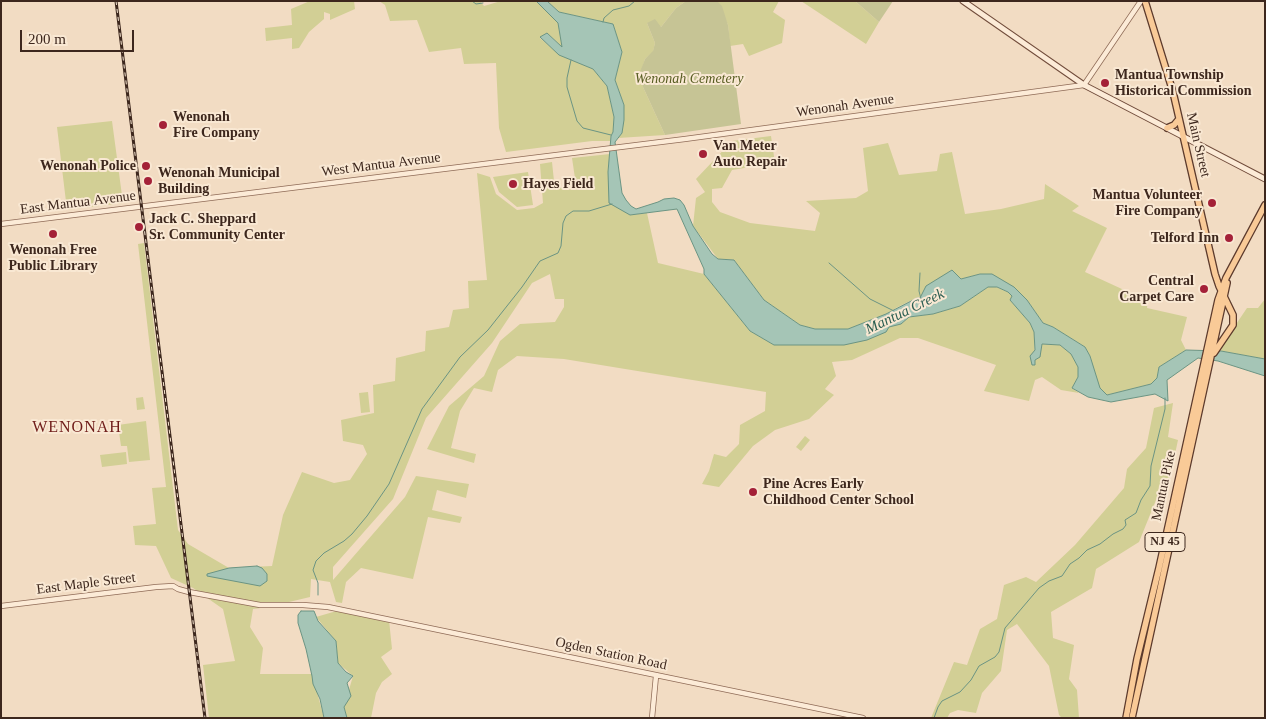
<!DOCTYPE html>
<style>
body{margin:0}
#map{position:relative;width:1266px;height:719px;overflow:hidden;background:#f2dcc3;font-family:"Times New Roman",serif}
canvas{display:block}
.frame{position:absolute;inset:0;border:2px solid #3d271d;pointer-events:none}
.scale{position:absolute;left:20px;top:30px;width:114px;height:22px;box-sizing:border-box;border:2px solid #3d271d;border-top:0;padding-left:6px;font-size:15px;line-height:18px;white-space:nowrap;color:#3d271d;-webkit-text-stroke:4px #f9e8d3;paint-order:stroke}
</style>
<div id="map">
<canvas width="1266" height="719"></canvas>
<div class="frame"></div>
<div class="scale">200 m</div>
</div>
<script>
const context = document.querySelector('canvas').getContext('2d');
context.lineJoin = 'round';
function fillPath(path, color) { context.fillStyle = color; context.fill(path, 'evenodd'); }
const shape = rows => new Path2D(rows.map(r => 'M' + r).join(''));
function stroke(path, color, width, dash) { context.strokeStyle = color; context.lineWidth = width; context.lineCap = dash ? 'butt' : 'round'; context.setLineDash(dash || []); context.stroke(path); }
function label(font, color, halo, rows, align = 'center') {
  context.font = font + ' "Times New Roman",serif'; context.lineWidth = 4; context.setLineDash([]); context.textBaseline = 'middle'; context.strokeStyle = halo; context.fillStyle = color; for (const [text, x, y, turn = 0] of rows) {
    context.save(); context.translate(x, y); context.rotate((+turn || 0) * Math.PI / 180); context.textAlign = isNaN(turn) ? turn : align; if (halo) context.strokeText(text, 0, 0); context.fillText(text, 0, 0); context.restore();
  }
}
fillPath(shape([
 [310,1,354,1,355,9,330,20,330,14,324,12,324,19,309,32,299,48,292,49,292,38,266,41,265,28,292,25,291,9],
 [379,1,480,1,484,6,501,1,536,1,558,23,563,48,547,33,540,38,560,55,593,69,607,86,614,117,613,133,611,136,610,141,592,141,506,152,499,128,496,63,464,64,461,48,429,52,417,20,390,21,385,5],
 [547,1,686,1,676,8,661,27,647,23,655,43,653,52,645,59,641,72,643,87,665,135,618,138,622,133,624,105,615,80,622,52,613,24,559,12],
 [717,1,779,1,773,12,785,20,782,43,749,56,743,44,730,46,728,25],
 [801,1,855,1,879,22,866,44],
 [112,121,123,203,67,210,57,127],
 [771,136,775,163,732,170,722,188,712,189,712,202,720,212,750,223,815,231,820,213,806,201,856,198,868,191,863,148,888,143,899,175,937,171,940,154,952,152,965,214,1001,209,1044,199,1045,184,1079,206,1072,211,1107,228,1085,272,1135,295,1148,299,1147,308,1187,317,1181,340,1186,350,1159,367,1157,378,1151,384,1107,395,1100,389,1095,377,1090,356,1085,347,1053,327,1043,323,1027,300,980,274,961,279,922,295,920,298,916,298,896,308,887,314,848,329,815,329,800,325,764,300,734,260,718,259,693,226,696,198,705,192,696,179,732,141],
 [610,154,608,172,630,215,647,213,658,263,704,274,750,331,774,345,901,324,909,317,933,314,960,306,988,287,996,287,1008,292,1012,296,1010,300,1030,323,1034,332,1035,360,1042,344,1060,345,1071,354,1078,367,1078,377,1072,388,1079,393,1061,390,1042,377,1035,380,1029,401,984,391,996,365,918,338,900,338,852,360,832,362,836,376,825,389,834,395,809,419,775,430,753,446,719,487,702,484,709,471,714,454,726,457,739,444,740,425,765,411,766,392,564,359,517,356,498,370,492,392,474,388,460,411,451,448,476,454,474,463,427,449,449,406,484,376,500,341,520,324,555,322,564,307,564,299,555,299,550,274,532,283,492,343,426,418,393,499,333,567,333,580,405,497,416,476,469,484,466,498,437,490,432,510,462,517,460,523,428,517,413,579,361,568,346,582,342,603,336,602,330,582,311,579,310,597,268,607,253,609,250,627,263,648,260,674,312,674,324,718,209,718,203,665,235,661,223,609,193,588,171,578,156,546,135,545,133,526,156,524,152,488,166,487,138,244,144,243,178,530,188,544,229,568,272,566,283,515,302,472,334,483,350,480,367,454,363,445,343,441,341,420,374,413,373,385,395,381,396,358,425,351,426,331,449,327,453,310,469,308,468,281,487,280,477,173,490,177,496,194,517,210,534,208,543,203,540,164,552,162,554,181,562,188,573,185,575,178,572,158],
 [528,172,533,205,517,207,499,192,493,177],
 [1265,299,1265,359,1221,351,1222,345,1247,308,1258,308],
 [368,392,370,412,361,413,359,393],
 [143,397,145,409,137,410,136,398],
 [1173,403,1168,437,1178,440,1166,496,1158,495,1139,542,1096,569,1092,588,1051,612,1053,638,1074,645,1069,679,1077,690,1079,718,1062,718,1059,715,1049,666,1017,624,1007,630,1001,671,982,693,976,713,958,710,950,713,947,718,931,718,954,662,967,665,980,629,997,619,1004,585,1026,577,1036,582,1075,545,1124,488,1127,469,1146,448,1154,408],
 [146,421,150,460,129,462,127,446,121,446,118,425],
 [805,436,810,440,801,451,796,447],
 [126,452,127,464,102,467,100,455],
 [340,610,389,620,392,649,381,657,392,674,382,682,376,693,371,718,347,718,344,707,353,676,338,663,336,641,316,617]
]), '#d2cf95');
fillPath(shape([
 [686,1,717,1,722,6,728,25,741,124,665,135,643,87,640,72,645,59,653,51,655,43,647,23,655,19,661,27,676,8],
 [855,1,893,1,879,22]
]), '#c6c495');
const water = shape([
 [536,1,547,1,559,12,613,24,622,52,615,80,624,105,624,120,622,133,615,142,622,193,626,200,631,206,636,209,658,202,664,199,674,198,680,200,684,205,693,226,712,254,718,259,734,260,764,300,800,325,815,329,848,329,886,314,917,298,920,298,926,286,952,270,961,279,980,274,992,274,1014,287,1027,300,1043,323,1053,327,1085,347,1090,356,1100,388,1107,395,1151,384,1157,378,1159,367,1186,350,1221,351,1265,359,1265,376,1218,361,1198,358,1167,380,1168,401,1155,394,1111,402,1088,397,1072,388,1078,377,1078,367,1071,354,1060,345,1042,344,1040,357,1035,360,1035,365,1032,365,1030,356,1035,350,1034,332,1030,323,1010,300,1012,296,1008,292,997,287,988,287,960,306,933,314,909,317,901,324,889,327,886,332,867,340,844,345,774,345,750,331,704,274,704,269,677,209,630,215,609,203,608,172,611,136,613,132,614,117,607,86,593,69,559,55,540,37,547,33,562,47,558,23,536,1],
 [257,566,262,568,267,574,267,581,260,586,207,576,207,574,229,568,257,566],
 [301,611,314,611,318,621,336,641,338,663,346,672,353,676,347,683,351,696,344,707,347,718,324,718,320,699,313,684,312,676,306,649,298,623,298,615,301,611]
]);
fillPath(water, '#a5c5b6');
stroke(water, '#6b9483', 1);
stroke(shape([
 [472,1,476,4,483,3],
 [603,22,604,18,613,10,629,6,635,1],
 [571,60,567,78,567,87,577,121,583,128,611,135],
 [829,263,870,299,894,311],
 [920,273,919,291,921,299],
 [318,595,318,583,313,570,316,561,324,553,344,541,352,534,367,516,389,484,422,409,460,357,488,330,522,287,540,261,558,253,561,246,563,223,566,216,573,211,589,211,612,204],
 [934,718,938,707,942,701,960,692,971,680,979,666,995,657,999,652,1005,628,1039,588,1049,581,1062,576,1070,564,1079,558,1087,550,1100,544,1113,534,1123,529,1126,525,1125,520,1136,513,1141,500,1150,486,1151,466,1165,409,1165,398]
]), '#6b9483', 1);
const tertiary = shape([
 [1,224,685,139,1084,85,1141,1],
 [1,606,156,587,173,586,178,589,189,592,260,605,303,605,328,607,863,718],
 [652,718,656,676]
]);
const secondary = shape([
 [963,1,1084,85,1265,179]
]);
const primary = shape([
 [1145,1,1173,92,1215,274,1219,286,1233,315,1233,325,1214,353],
 [1167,128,1174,125,1179,119],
 [1126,718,1137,659,1159,568,1218,300,1226,278,1265,205],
 [1132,718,1227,283]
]);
stroke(tertiary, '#8f6b57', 6);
stroke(secondary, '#714c3b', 7);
stroke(primary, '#5c3a2c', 8);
stroke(tertiary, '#fcebd7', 4.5);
stroke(secondary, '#fcebd7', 5);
stroke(primary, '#f9ca97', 5.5);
const rail = shape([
 [116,1,205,718]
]);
stroke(rail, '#3d271d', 3);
stroke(rail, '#f9e8d3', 1, [4]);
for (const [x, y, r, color] of [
 [1105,83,5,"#a42138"],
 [163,125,5,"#a42138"],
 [703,154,5,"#a42138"],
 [146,166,5,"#a42138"],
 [148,181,5,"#a42138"],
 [513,184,5,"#a42138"],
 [1212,203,5,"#a42138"],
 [139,227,5,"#a42138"],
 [53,234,5,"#a42138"],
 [1229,238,5,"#a42138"],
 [1204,289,5,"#a42138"],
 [753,492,5,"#a42138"]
]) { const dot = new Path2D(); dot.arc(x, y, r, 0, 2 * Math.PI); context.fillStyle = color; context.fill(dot); stroke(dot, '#f9e8d3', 2); }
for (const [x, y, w] of [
 [1165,542,40]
]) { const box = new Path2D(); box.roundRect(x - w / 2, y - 9.5, w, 19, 4); context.fillStyle = '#f9e8d3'; context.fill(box); stroke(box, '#3d271d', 1); }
label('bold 12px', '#3d271d', null, [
 ["NJ 45",1165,542]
]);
label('bold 14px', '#3d271d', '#f9e8d3', [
 ["Mantua Township",1115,75],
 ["Historical Commission",1115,91],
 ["Wenonah",173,117],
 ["Fire Company",173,133],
 ["Van Meter",713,146],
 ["Auto Repair",713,162],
 ["Wenonah Police",136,166,"right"],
 ["Wenonah Municipal",158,173],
 ["Building",158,189],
 ["Hayes Field",523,184],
 ["Mantua Volunteer",1202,195,"right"],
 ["Fire Company",1202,211,"right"],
 ["Jack C. Sheppard",149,219],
 ["Sr. Community Center",149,235],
 ["Telford Inn",1219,238,"right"],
 ["Wenonah Free",53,250,"center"],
 ["Public Library",53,266,"center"],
 ["Central",1194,281,"right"],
 ["Carpet Care",1194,297,"right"],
 ["Pine Acres Early",763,484],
 ["Childhood Center School",763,500]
], 'left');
label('italic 14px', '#575c21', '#f9e8d3', [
 ["Wenonah Cemetery",689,79]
]);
label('14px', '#3d271d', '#f9e8d3', [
 ["Wenonah Avenue",845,106,-8],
 ["Main Street",1198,145,77],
 ["West Mantua Avenue",381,165,-7],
 ["East Mantua Avenue",78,203,-7],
 ["Mantua Pike",1164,486,-78],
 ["East Maple Street",86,584,-7],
 ["Ogden Station Road",611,654,12]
]);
label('italic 15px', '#2b5e52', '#f9e8d3', [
 ["Mantua Creek",905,312,-26]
]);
context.letterSpacing = '1px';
label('16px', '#6e1b18', '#f9e8d3', [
 ["WENONAH",77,428]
]);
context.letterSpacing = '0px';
</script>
